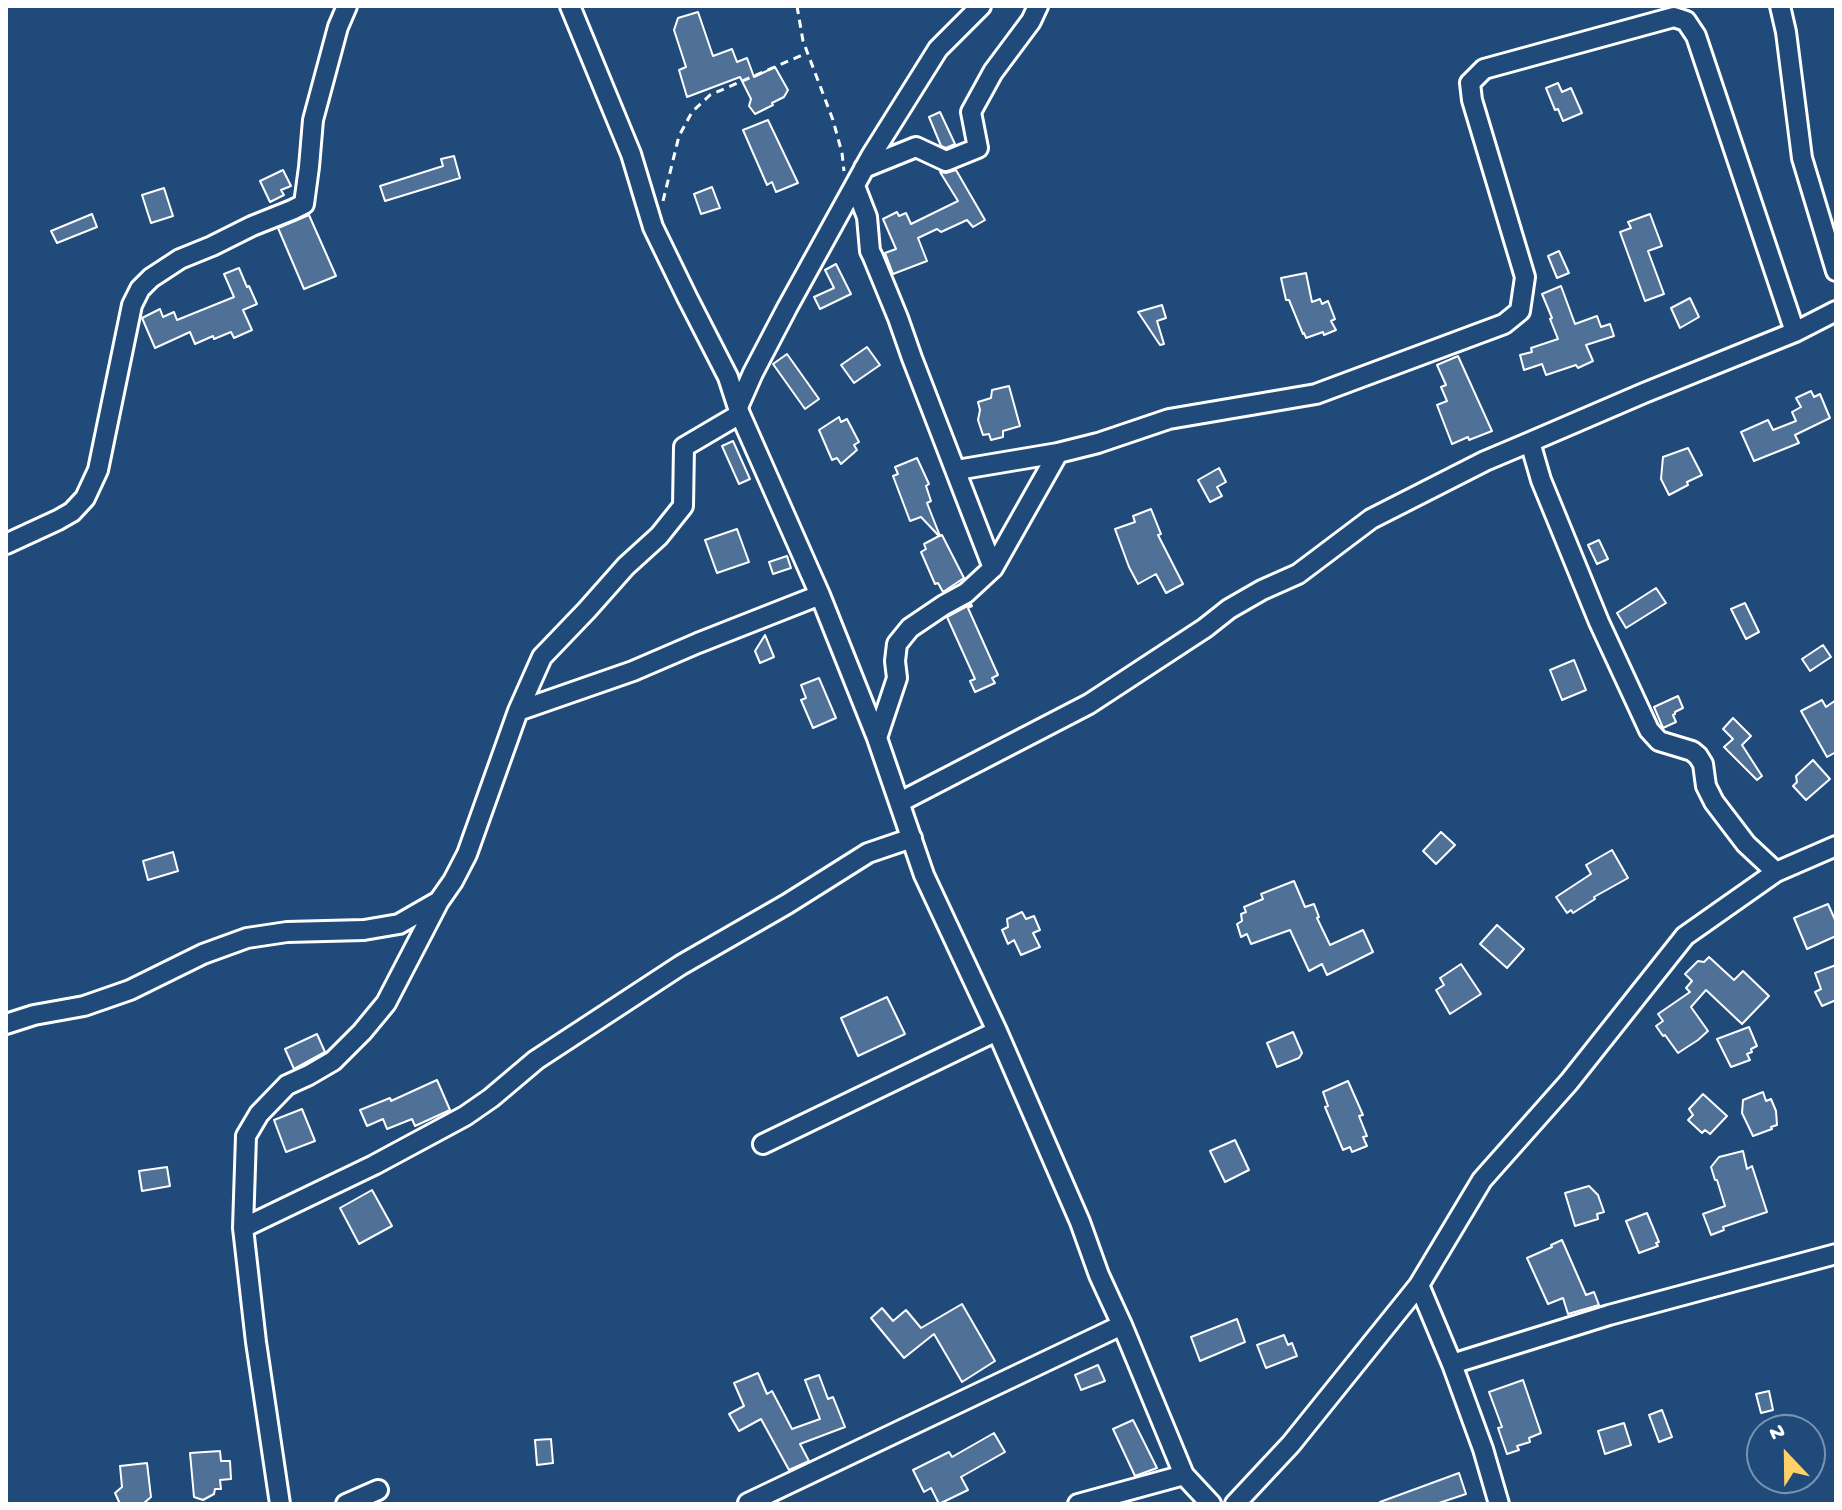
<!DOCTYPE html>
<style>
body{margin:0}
#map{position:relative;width:1842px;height:1510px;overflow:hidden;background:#1f4a7a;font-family:"Gochi Hand",sans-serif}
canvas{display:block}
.frame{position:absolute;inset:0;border:8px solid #fff;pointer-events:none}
.north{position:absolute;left:1746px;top:1414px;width:80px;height:80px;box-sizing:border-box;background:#1f4a7a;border:2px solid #7992af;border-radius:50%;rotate:338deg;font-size:22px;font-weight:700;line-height:32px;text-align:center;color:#fff}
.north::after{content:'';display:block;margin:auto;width:28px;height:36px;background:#ffd166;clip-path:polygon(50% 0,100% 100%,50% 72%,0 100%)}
</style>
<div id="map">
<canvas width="1842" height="1510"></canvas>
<div class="frame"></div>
<div class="north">N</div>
</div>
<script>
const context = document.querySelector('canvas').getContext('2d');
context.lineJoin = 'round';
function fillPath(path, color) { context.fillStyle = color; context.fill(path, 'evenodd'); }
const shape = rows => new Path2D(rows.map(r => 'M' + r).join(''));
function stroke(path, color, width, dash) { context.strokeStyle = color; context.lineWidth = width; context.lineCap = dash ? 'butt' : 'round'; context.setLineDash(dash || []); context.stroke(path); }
const building = shape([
 [698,12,713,56,732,49,737,62,747,58,754,77,775,67,788,90,784,97,772,103,773,105,755,114,749,106,751,99,740,77,687,97,679,70,686,67,674,30,678,18,698,12],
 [1558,83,1562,92,1571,88,1582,113,1563,121,1558,109,1555,110,1546,88,1558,83],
 [940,112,955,144,946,148,941,146,929,117,940,112],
 [768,120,798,183,776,192,772,182,767,185,743,130,768,120],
 [454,156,460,178,385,201,380,186,443,166,441,159,454,156],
 [283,170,291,186,281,190,284,195,270,202,260,181,283,170],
 [956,170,985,220,973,227,967,220,941,232,937,229,918,238,927,261,893,274,885,253,896,249,883,219,897,212,899,216,906,213,911,224,958,201,940,172,946,173,956,170],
 [712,187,720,208,701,214,694,194,712,187],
 [164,188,173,216,151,223,142,195,164,188],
 [92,214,97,227,57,243,51,231,92,214],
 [1650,214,1662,246,1648,251,1664,294,1645,301,1620,232,1631,228,1628,222,1650,214],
 [309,215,336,276,304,289,278,228,309,215],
 [1559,251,1569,273,1557,278,1548,256,1559,251],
 [836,264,851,294,820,309,814,297,834,288,825,270,836,264],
 [239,268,247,287,249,286,257,304,243,310,252,330,234,338,231,332,214,339,213,336,195,344,190,332,155,348,142,318,160,309,163,317,174,312,177,320,234,297,224,274,239,268],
 [1306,273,1312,302,1320,299,1322,304,1328,301,1335,319,1331,321,1336,330,1324,335,1323,332,1306,338,1304,333,1303,334,1289,300,1286,300,1281,278,1306,273],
 [1561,286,1575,324,1597,316,1601,327,1610,324,1614,336,1586,345,1593,361,1578,368,1576,365,1546,375,1542,364,1524,370,1520,355,1532,352,1531,348,1558,339,1550,319,1552,318,1542,294,1561,286],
 [1690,298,1699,317,1680,328,1671,308,1690,298],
 [1162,305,1166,318,1157,321,1164,344,1160,345,1138,312,1162,305],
 [867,347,880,365,854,383,841,365,867,347],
 [787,354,819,399,805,409,773,364,787,354],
 [1458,356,1492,431,1469,440,1468,437,1452,444,1437,405,1447,401,1441,387,1446,385,1437,365,1458,356],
 [1009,386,1020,426,1003,431,1003,437,991,440,989,434,983,435,978,420,980,410,978,402,991,398,992,390,1009,386],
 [1811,391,1814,397,1820,394,1830,418,1795,435,1799,443,1754,461,1741,432,1768,420,1773,430,1796,421,1792,412,1801,407,1796,398,1811,391],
 [839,417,841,422,847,419,859,442,854,445,857,450,841,464,837,458,832,460,819,430,839,417],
 [733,441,750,479,739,484,722,446,733,441],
 [1688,448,1702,475,1687,482,1688,485,1669,495,1661,479,1663,457,1688,448],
 [917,458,929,484,926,486,931,501,927,503,940,536,942,535,964,578,943,592,938,583,935,584,921,552,926,549,924,544,939,536,921,517,910,521,893,476,898,474,895,467,917,458],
 [1219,468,1226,482,1217,487,1222,496,1210,502,1198,480,1219,468],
 [1151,509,1161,534,1158,535,1183,584,1166,593,1156,574,1138,584,1129,567,1115,529,1135,522,1133,516,1151,509],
 [737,529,749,562,717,573,705,540,737,529],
 [1599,540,1608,559,1597,564,1588,545,1599,540],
 [787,556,791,568,773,574,769,562,787,556],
 [1656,588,1666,603,1626,628,1617,613,1656,588],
 [1745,603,1759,632,1746,639,1731,609,1745,603],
 [971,604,972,606,968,608,998,675,992,678,995,683,975,692,970,681,975,679,947,617,971,604],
 [765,635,774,657,760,663,755,651,765,635],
 [1823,645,1831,657,1810,671,1802,659,1823,645],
 [1574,660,1586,690,1562,700,1550,670,1574,660],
 [819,678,836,718,813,728,801,700,806,698,801,685,819,678],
 [1678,696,1683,708,1675,712,1675,714,1673,715,1676,722,1663,728,1654,707,1678,696],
 [1822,700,1826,707,1836,700,1836,752,1827,757,1801,711,1822,700],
 [1733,718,1751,736,1742,745,1762,776,1757,780,1724,747,1733,739,1723,729,1733,718],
 [1813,760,1830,779,1806,800,1793,786,1797,782,1796,776,1813,760],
 [1441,832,1455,845,1436,864,1423,851,1441,832],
 [1612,850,1628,878,1594,897,1595,899,1573,913,1571,910,1567,913,1556,897,1591,874,1586,865,1612,850],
 [173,852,178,871,148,880,143,861,173,852],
 [1294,881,1305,907,1314,904,1319,917,1317,918,1330,945,1363,930,1373,952,1327,975,1322,964,1309,971,1290,930,1251,944,1247,934,1241,937,1237,924,1242,921,1241,914,1246,912,1244,907,1263,899,1261,894,1294,881],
 [1828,904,1836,922,1836,936,1807,949,1794,918,1828,904],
 [1022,912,1026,919,1034,916,1040,930,1033,933,1040,947,1021,955,1014,940,1008,944,1002,930,1008,927,1007,919,1022,912],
 [1497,925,1524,949,1507,968,1480,944,1497,925],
 [1709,957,1734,980,1743,971,1769,996,1742,1024,1706,990,1691,1007,1708,1031,1698,1040,1678,1053,1665,1035,1663,1036,1656,1026,1663,1021,1658,1014,1690,992,1686,988,1692,981,1685,974,1698,961,1704,962,1709,957],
 [1461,964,1481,994,1450,1014,1436,990,1444,985,1440,978,1461,964],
 [1836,965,1836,1000,1822,1006,1815,992,1821,989,1815,973,1836,965],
 [887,997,905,1034,858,1056,841,1018,887,997],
 [1749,1027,1757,1046,1751,1049,1752,1052,1747,1054,1750,1060,1731,1067,1717,1039,1749,1027],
 [1293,1032,1302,1053,1299,1058,1277,1067,1267,1043,1293,1032],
 [317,1034,325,1052,294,1069,285,1049,317,1034],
 [437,1080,450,1110,415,1126,412,1119,387,1129,383,1119,367,1126,360,1110,390,1098,391,1101,437,1080],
 [1348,1081,1363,1115,1359,1116,1367,1136,1363,1137,1367,1146,1352,1152,1350,1147,1343,1150,1325,1107,1328,1106,1323,1092,1348,1081],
 [1763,1092,1766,1101,1771,1099,1776,1111,1777,1125,1771,1127,1772,1129,1753,1136,1742,1113,1743,1100,1763,1092],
 [1703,1094,1727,1116,1710,1134,1705,1130,1702,1133,1688,1120,1693,1115,1689,1109,1703,1094],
 [302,1109,315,1141,286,1152,274,1120,302,1109],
 [1235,1140,1249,1170,1225,1182,1210,1151,1235,1140],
 [1743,1151,1747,1169,1752,1166,1767,1212,1723,1227,1724,1230,1711,1235,1703,1214,1725,1206,1717,1180,1715,1180,1711,1167,1719,1157,1743,1151],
 [167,1167,170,1186,142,1191,139,1171,167,1167],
 [1589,1186,1598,1195,1604,1212,1597,1214,1598,1219,1575,1226,1565,1193,1589,1186],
 [372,1190,392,1226,359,1244,340,1208,372,1190],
 [1647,1213,1659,1242,1656,1243,1658,1246,1639,1253,1626,1221,1647,1213],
 [1562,1240,1586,1295,1594,1292,1599,1305,1568,1314,1563,1298,1548,1304,1527,1258,1552,1247,1551,1245,1562,1240],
 [962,1304,995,1361,962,1382,934,1334,904,1358,871,1318,882,1308,893,1321,906,1310,921,1328,962,1304],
 [1237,1319,1245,1342,1200,1361,1191,1337,1237,1319],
 [1284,1335,1288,1345,1292,1343,1297,1356,1266,1368,1257,1345,1284,1335],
 [1098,1365,1105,1381,1081,1390,1075,1375,1098,1365],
 [758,1373,767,1394,772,1391,792,1429,820,1419,805,1380,819,1375,828,1399,833,1397,845,1427,800,1444,809,1461,789,1470,761,1419,739,1431,729,1414,744,1406,734,1383,758,1373],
 [1523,1380,1541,1433,1529,1438,1530,1442,1517,1446,1519,1450,1507,1454,1498,1428,1502,1427,1489,1392,1523,1380],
 [1769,1391,1773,1410,1761,1413,1756,1394,1769,1391],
 [1662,1410,1672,1437,1659,1442,1649,1415,1662,1410],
 [1133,1420,1157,1468,1135,1476,1113,1429,1133,1420],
 [1624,1423,1631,1445,1605,1454,1598,1431,1624,1423],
 [994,1433,1005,1452,961,1477,968,1490,939,1504,931,1488,924,1492,913,1470,949,1452,952,1457,994,1433],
 [551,1439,553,1463,537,1465,535,1440,551,1439],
 [220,1451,221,1461,230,1461,231,1479,220,1480,221,1489,215,1489,214,1494,203,1500,194,1497,190,1453,220,1451],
 [147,1463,151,1497,144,1503,120,1504,115,1493,122,1487,120,1466,147,1463],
 [1459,1473,1466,1494,1436,1504,1381,1504,1380,1502,1459,1473]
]);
fillPath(building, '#507197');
stroke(building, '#fff', 2);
const minor = shape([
 [570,6,631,154,653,227,687,297,728,377,740,414,820,595,877,738,924,875,997,1031,1080,1222,1099,1275,1122,1325,1184,1475,1211,1504],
 [1780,6,1786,32,1802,158,1836,271],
 [864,168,916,147,946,161,978,148,971,112,993,72,1031,21,1038,6],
 [855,186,867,217,870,251,873,257,898,318,912,358,993,568],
 [738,407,753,373,787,308,871,156,938,49,981,6],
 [957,470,1058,453,1098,443,1169,419,1316,394,1504,324,1520,311,1525,277,1472,100,1470,83,1484,69,1674,17,1686,21,1696,36,1795,332],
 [6,544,58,520,72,512,85,498,98,470,132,305,140,289,151,278,180,259,212,246,252,226,292,210,304,204,309,167,313,120,338,27,347,6],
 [518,711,633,671,698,643,820,595],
 [877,738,897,678,895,661,897,644,910,628,944,605,966,593,993,568,1058,453],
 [900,802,1089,704,1205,628,1229,609,1262,590,1298,574,1371,519,1485,461,1530,442],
 [1776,872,1746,844,1714,802,1706,786,1703,764,1698,756,1692,751,1659,741,1649,730,1599,622,1557,519,1541,480,1530,442,1644,393,1795,332,1836,311],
 [6,1024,34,1015,84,1006,130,990,203,954,247,938,287,932,364,930,399,924,439,901],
 [763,1144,997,1031],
 [243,1228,374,1165,465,1116,491,1098,536,1060,681,965,787,904,868,853,912,838],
 [1419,1285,1452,1364,1483,1449,1499,1504],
 [1452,1364,1609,1315,1836,1254],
 [748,1503,1122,1325],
 [280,1504,256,1342,243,1228,246,1136,259,1114,287,1085,309,1075,333,1061,362,1032,386,1003,439,901,453,881,467,854,518,711,542,657,587,610,626,566,659,536,683,506,684,447,740,414],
 [346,1504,378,1490],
 [1078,1504,1184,1475],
 [1235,1504,1291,1444,1419,1285,1482,1180,1569,1082,1685,936,1776,872,1836,846]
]);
stroke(minor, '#fff', 24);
stroke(shape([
 [797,6,803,41,833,120,842,153,844,171],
 [663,201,679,136,692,112,710,95,807,53]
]), '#fff', 3, [8, 6]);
stroke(minor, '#1f4a7a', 18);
</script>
